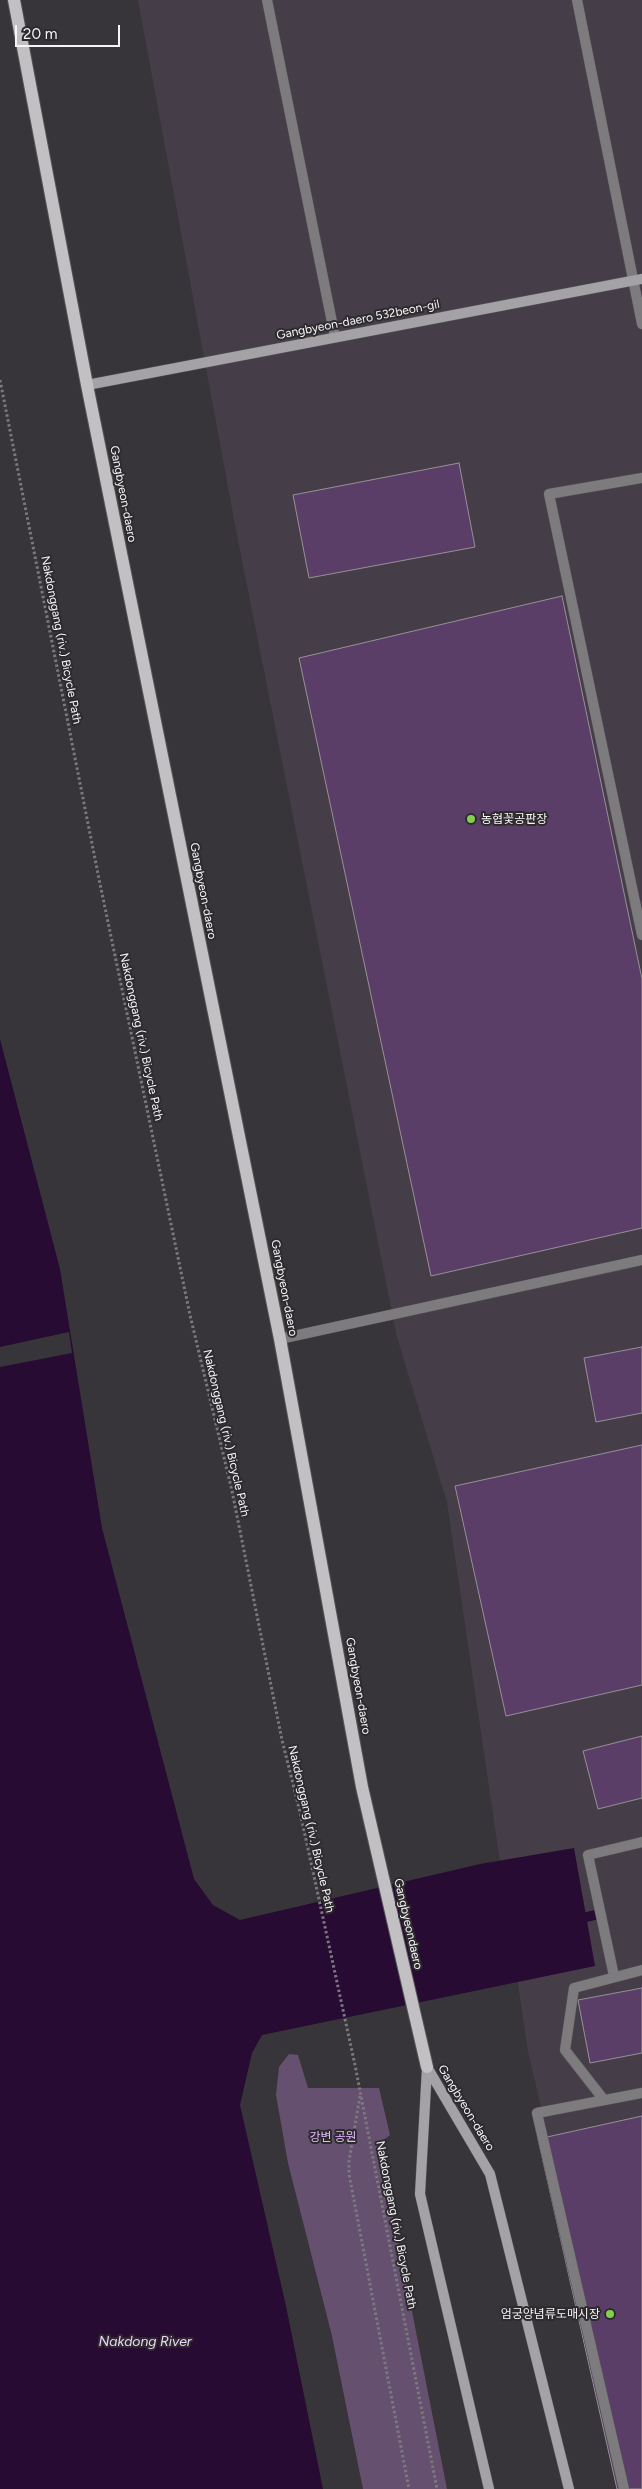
<!DOCTYPE html>
<meta charset="utf-8">
<style>
body{margin:0}
#map{position:relative;width:642px;height:2489px;overflow:hidden;background:#38353a;font-family:Figtree,sans-serif}
canvas{display:block}
.scale{position:absolute;left:15px;top:25px;width:105px;height:22px;box-sizing:border-box;border:2px solid #f6f4f7;border-top:0;padding-left:6px;font-size:15px;line-height:18px;white-space:nowrap;color:#f6f4f7;-webkit-text-stroke:4px #2e2b2f;paint-order:stroke}
</style>
<div id="map">
<canvas width="642" height="2489"></canvas>
<div class="scale">20 m</div>
</div>
<script>
const context = document.querySelector('canvas').getContext('2d');
context.lineJoin = 'round';
function fillPath(path, color) { context.fillStyle = color; context.fill(path, 'evenodd'); }
const shape = rows => new Path2D(rows.map(r => 'M' + r).join(''));
function stroke(path, color, width, dash) { context.strokeStyle = color; context.lineWidth = width; context.lineCap = dash ? 'butt' : 'round'; context.setLineDash(dash || []); context.stroke(path); }
function label(font, color, halo, rows, align = 'center') {
  context.font = font + ' Figtree,"Noto Sans KR",sans-serif'; context.lineWidth = 4; context.setLineDash([]); context.textBaseline = 'middle'; context.strokeStyle = halo; context.fillStyle = color; for (const [text, x, y, turn = 0] of rows) {
    context.save(); context.translate(x, y); context.rotate((+turn || 0) * Math.PI / 180); context.textAlign = isNaN(turn) ? turn : align; if (halo) context.strokeText(text, 0, 0); context.fillText(text, 0, 0); context.restore();
  }
}
fillPath(shape([
 [138,0,642,0,642,2489,630,2489,528,2051,447,1502,397,1337,236,530]
]), '#453e48');
fillPath(shape([
 [289,2054,298,2055,308,2088,379,2088,390,2135,381,2142,380,2149,447,2489,363,2489,332,2336,288,2163,276,2095,279,2067]
]), '#65516f');
fillPath(shape([
 [0,1039,60,1269,102,1528,194,1879,213,1905,240,1920,480,1864,574,1848,595,1966,262,2035,252,2053,240,2105,286,2306,323,2489,0,2489]
]), '#270b32');
fillPath(shape([
 [69,1332,72,1353,0,1367,0,1347]
]), '#38353a');
stroke(shape([
 [574,1920,595,1915]
]), '#270b32', 10);
const building = shape([
 [459,463,475,547,309,578,293,495,459,463],
 [562,596,642,979,642,1228,431,1276,299,658,562,596],
 [642,1347,642,1413,596,1422,584,1358,642,1347],
 [642,1445,642,1685,506,1716,455,1486,642,1445],
 [642,1736,642,1798,598,1809,583,1751,642,1736],
 [642,1988,642,2053,590,2063,578,2000,642,1988],
 [642,2116,642,2489,617,2489,538,2139,642,2116]
]);
fillPath(building, '#5b3e68');
stroke(building, '#959197', 1);
const lane = shape([
 [642,478,549,494,642,935],
 [280,1339,642,1260],
 [614,1976,588,1855,642,1842],
 [604,2100,565,2050,574,1988,642,1970],
 [624,2489,537,2113,642,2093]
]);
const street = shape([
 [267,0,335,337],
 [577,0,642,324]
]);
const secondary = shape([
 [87,385,642,279],
 [427,2067,490,2174,569,2489],
 [427,2068,420,2194,489,2489]
]);
const primary = shape([
 [14,0,87,385,280,1339,362,1787,427,2067]
]);
stroke(lane, '#565458', 11);
stroke(street, '#565458', 11);
stroke(secondary, '#565458', 11);
stroke(primary, '#565458', 14);
stroke(shape([
 [0,380,99,879,190,1315,232,1491,282,1740,300,1812,355,2065,437,2489],
 [360,2096,349,2161,349,2174,409,2489]
]), '#7c797e', 3, [2.5, 2.5]);
stroke(lane, '#7d7b7e', 10);
stroke(street, '#7d7b7e', 10);
stroke(secondary, '#a4a2a6', 10);
stroke(primary, '#c3c0c4', 12);
for (const [x, y, r, color] of [
 [471,819,5,"#83d04e"],
 [610,2314,5,"#83d04e"]
]) { const dot = new Path2D(); dot.arc(x, y, r, 0, 2 * Math.PI); context.fillStyle = color; context.fill(dot); stroke(dot, '#2e2b2f', 2); }
label('12px', '#f6f4f7', '#2e2b2f', [
 ["Gangbyeon-daero 532beon-gil",358,320,-11],
 ["Gangbyeon-daero",123,494,79],
 ["Nakdonggang (riv.) Bicycle Path",61,640,79],
 ["Gangbyeon-daero",203,891,79],
 ["Nakdonggang (riv.) Bicycle Path",141,1037,78],
 ["Gangbyeon-daero",284,1288,79],
 ["Nakdonggang (riv.) Bicycle Path",226,1433,77],
 ["Gangbyeon-daero",358,1686,80],
 ["Nakdonggang (riv.) Bicycle Path",311,1829,77],
 ["Gangbyeondaero",408,1924,77],
 ["Gangbyeon-daero",466,2108,59],
 ["Nakdonggang (riv.) Bicycle Path",396,2225,79]
]);
label('12px', '#f6f4f7', '#2e2b2f', [
 ["농협꽃공판장",481,819],
 ["엄궁양념류도매시장",600,2314,"right"]
], 'left');
label('12px', '#e8b9ff', '#2e2b2f', [
 ["강변 공원",333,2137]
]);
label('italic 14px', '#efd3fd', '#2e2b2f', [
 ["Nakdong River",145,2342]
]);
</script>
